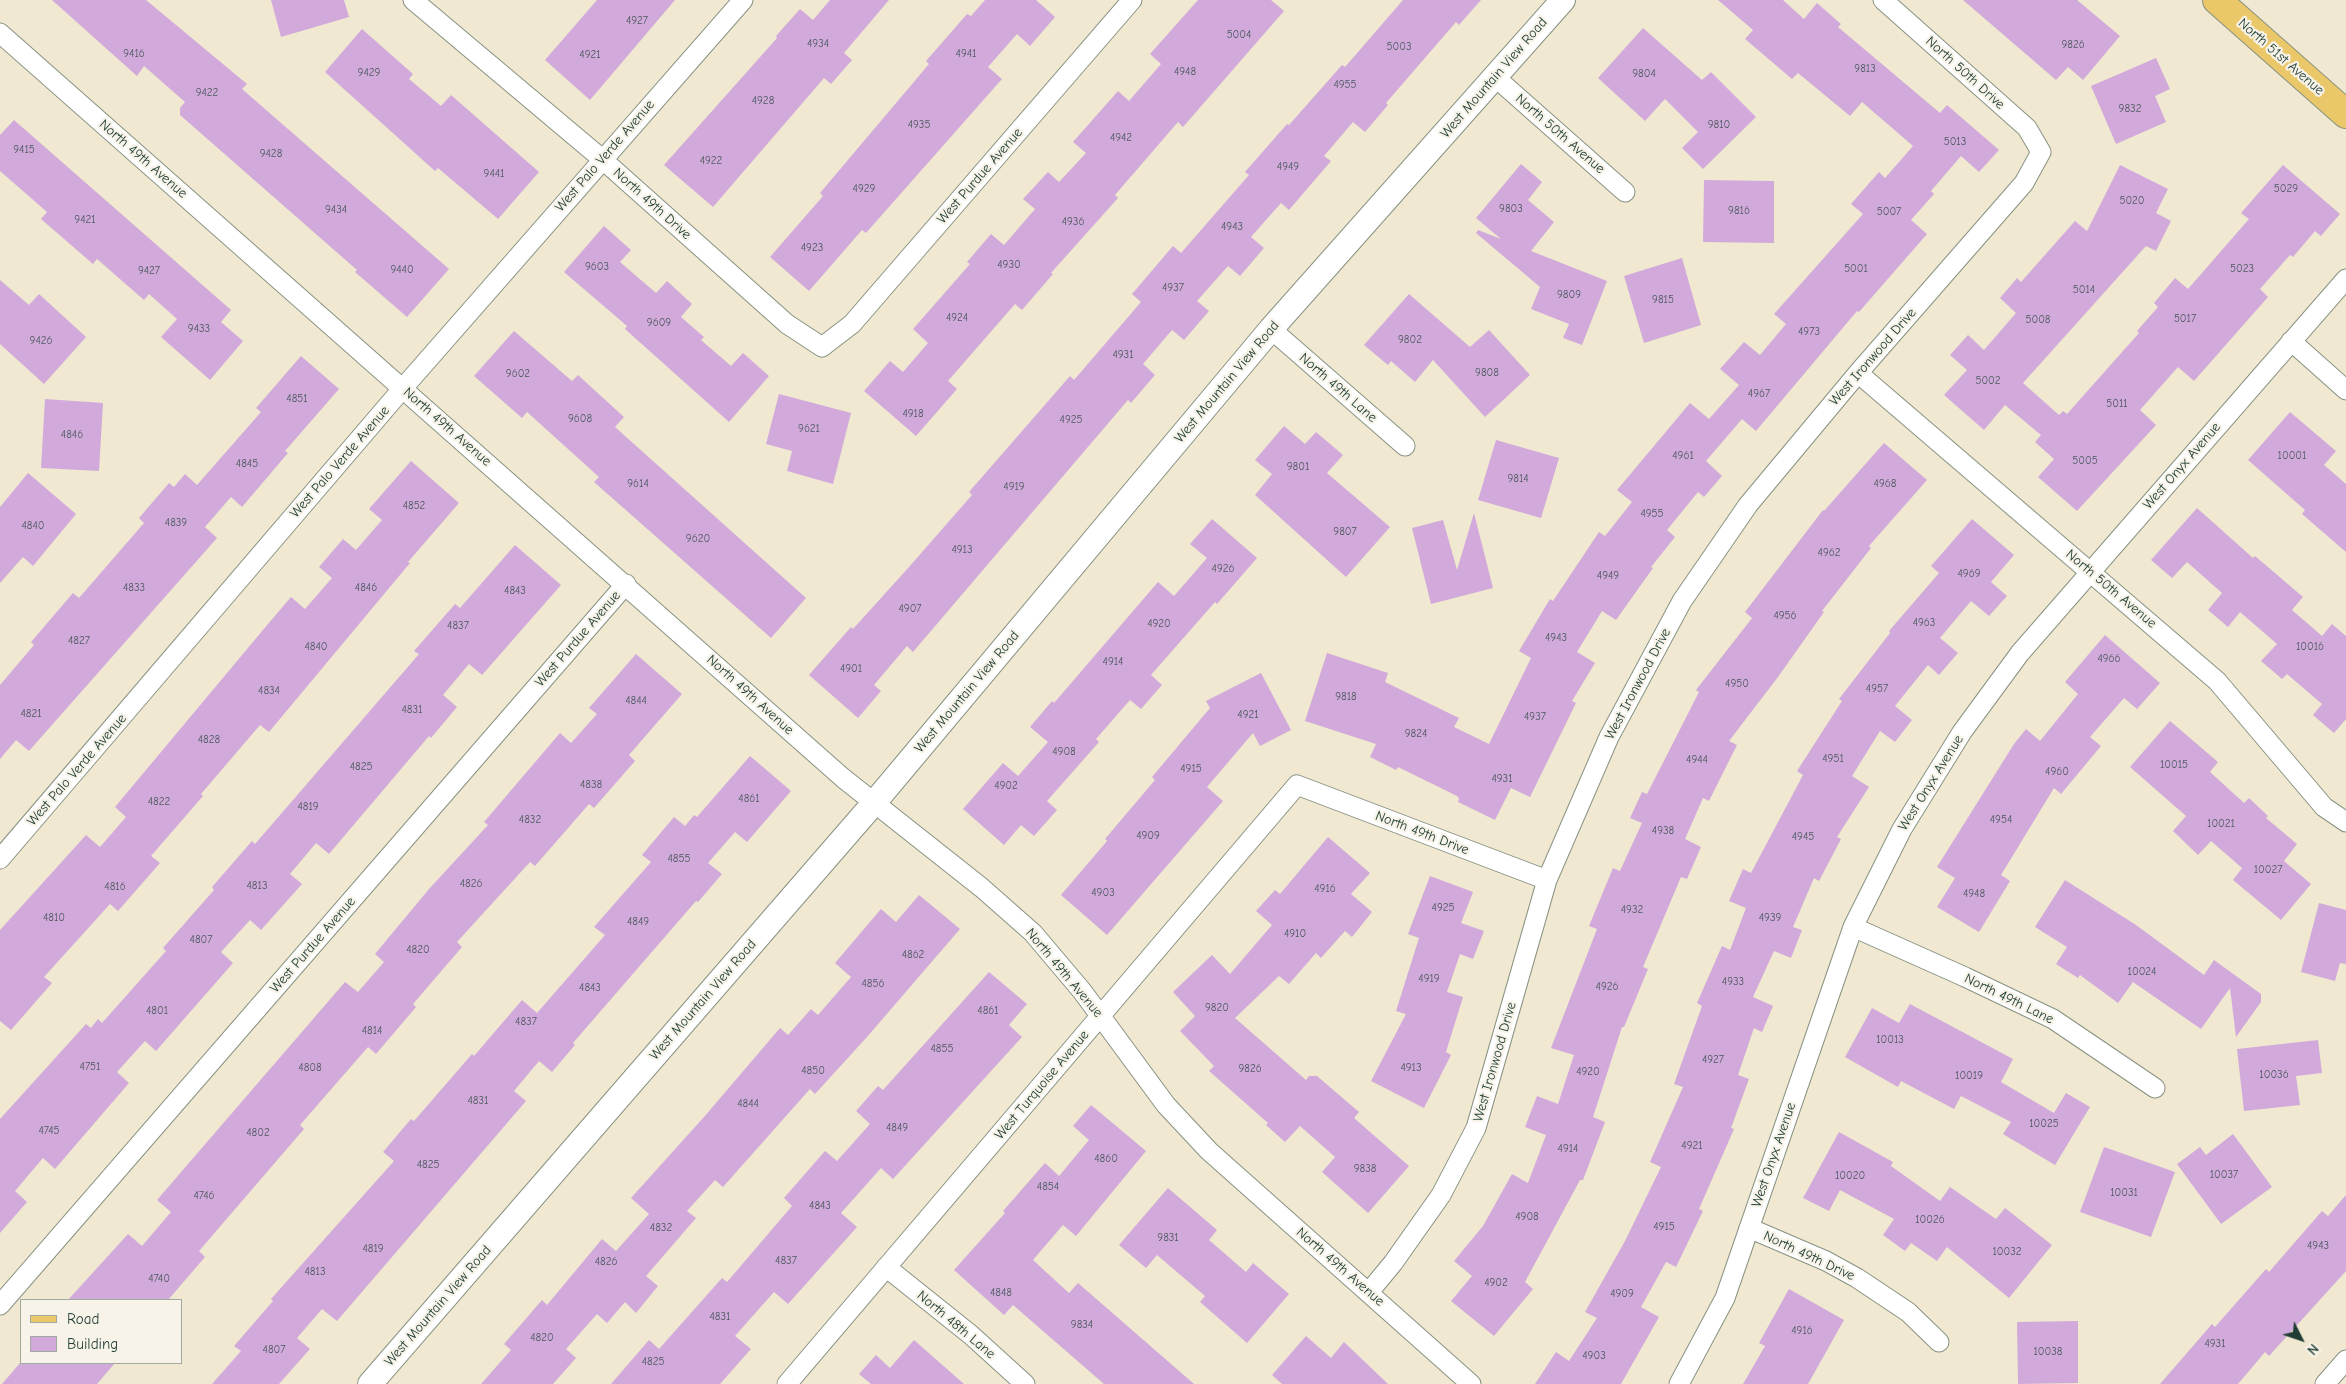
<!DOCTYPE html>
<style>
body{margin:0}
#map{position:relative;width:2346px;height:1384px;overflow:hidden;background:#f0e8d0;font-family:"Comic Neue",sans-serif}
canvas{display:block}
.legend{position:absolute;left:20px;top:1299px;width:162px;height:65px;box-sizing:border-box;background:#f7f3e8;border:1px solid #a1aaa0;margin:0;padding:6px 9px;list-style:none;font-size:15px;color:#1f3d34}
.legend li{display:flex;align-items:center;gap:10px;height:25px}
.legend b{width:25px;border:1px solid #a1aaa0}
.north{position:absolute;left:2276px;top:1314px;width:50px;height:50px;-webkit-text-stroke:4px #f7f3e8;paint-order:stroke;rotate:131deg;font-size:14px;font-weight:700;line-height:20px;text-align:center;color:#1f3d34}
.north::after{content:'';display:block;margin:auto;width:18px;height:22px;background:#1f3d34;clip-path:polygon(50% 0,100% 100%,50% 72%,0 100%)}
</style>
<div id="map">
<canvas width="2346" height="1384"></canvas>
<ul class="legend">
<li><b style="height:6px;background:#eac769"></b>Road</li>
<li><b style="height:14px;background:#d1aadb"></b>Building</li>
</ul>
<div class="north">N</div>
</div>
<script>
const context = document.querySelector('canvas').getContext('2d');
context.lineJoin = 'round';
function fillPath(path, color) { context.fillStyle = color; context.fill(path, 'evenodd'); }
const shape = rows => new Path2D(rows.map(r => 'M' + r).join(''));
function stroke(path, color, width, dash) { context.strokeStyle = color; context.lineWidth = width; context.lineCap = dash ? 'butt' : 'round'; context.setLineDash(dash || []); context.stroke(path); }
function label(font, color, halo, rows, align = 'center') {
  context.font = font + ' "Comic Neue",sans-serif'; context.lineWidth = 4.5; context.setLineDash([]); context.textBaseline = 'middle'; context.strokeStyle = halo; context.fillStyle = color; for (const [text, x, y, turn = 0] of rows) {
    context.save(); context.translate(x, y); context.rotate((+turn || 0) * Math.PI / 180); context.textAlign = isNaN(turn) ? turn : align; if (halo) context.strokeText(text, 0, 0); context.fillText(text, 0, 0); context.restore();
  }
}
fillPath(shape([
 [52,0,146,0,247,84,242,89,449,269,407,317,355,272,357,270,180,115,180,108,185,102,144,66,137,76],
 [271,0,344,0,349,17,281,37],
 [597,0,675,0,590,100,545,60],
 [830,0,889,0,844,53,852,60,831,84,824,78,713,207,664,165,777,38,776,36,800,9,813,20],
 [985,0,1036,0,1055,17,1030,46,1017,34,988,67,1002,79,866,233,862,230,809,291,770,257,823,196,820,193,929,64,926,61,967,14,971,16],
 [1198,0,1271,0,1284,11,1183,127,1178,122,1115,195,1118,198,1051,273,1053,274,1022,310,1015,304,948,381,957,389,916,436,864,391,890,361,903,372,928,343,913,329,970,264,967,262,991,234,1004,245,1035,209,1023,199,1048,172,1059,182,1086,153,1073,142,1118,91,1129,101,1161,64,1150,54],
 [1403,0,1481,0,1459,25,1456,22,1386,103,1388,105,1365,132,1353,122,1324,156,1331,161,1289,210,1281,203,1251,237,1264,248,1240,276,1228,266,1197,301,1209,311,1184,340,1172,330,1143,364,1155,375,1131,403,1128,400,913,652,907,646,874,685,881,691,858,718,809,675,851,627,853,629,909,567,972,495,969,492,1070,376,1074,380,1141,302,1132,294,1173,246,1181,253,1249,175,1245,172,1287,124,1289,125,1342,65,1345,67],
 [1718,0,1783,0,1804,19,1817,3,1841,24,1838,27,1940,113,1947,105,1999,150,1979,172,1961,156,1931,191,1934,194,1911,220,1927,234,1859,312,1857,311,1756,431,1742,419,1706,461,1722,476,1704,497,1698,492,1667,530,1675,537,1651,567,1653,568,1616,620,1602,611,1577,652,1595,663,1572,701,1576,703,1530,797,1511,788,1495,820,1458,802,1459,798,1457,796,1398,767,1396,770,1370,757,1376,744,1305,721,1327,653,1388,673,1385,682,1459,718,1454,727,1489,744,1531,658,1519,651,1550,599,1553,601,1599,532,1605,536,1632,502,1617,490,1690,403,1709,419,1739,385,1720,369,1744,342,1760,355,1786,324,1774,314,1863,214,1851,204,1879,172,1885,178,1913,146,1862,102,1850,116,1798,73,1792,79,1745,39,1753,30],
 [1963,0,2077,0,2120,36,2083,80,2068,67,2056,80],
 [1643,28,1702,80,1711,72,1756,117,1703,169,1682,148,1698,132,1665,99,1645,121,1598,78],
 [362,29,413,74,409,79,441,106,451,95,539,172,498,219,438,168,435,171,325,72],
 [2156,58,2170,89,2155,96,2166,122,2116,144,2091,86],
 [14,120,231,310,221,322,243,341,210,380,161,337,177,319,149,294,144,300,97,259,93,264,41,219,47,212,0,171,0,135],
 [1521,164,1542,182,1528,200,1554,222,1531,251,1607,281,1582,345,1563,338,1569,324,1531,309,1540,287,1476,233,1478,230,1501,239,1476,218],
 [2120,165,2168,189,2156,213,2171,221,2156,251,2146,246,2023,383,2059,415,2063,411,2067,414,2139,333,2137,331,2158,307,2154,303,2175,278,2188,289,2249,219,2241,213,2283,165,2340,214,2321,236,2315,231,2293,257,2290,255,2260,289,2268,297,2194,381,2178,367,2140,410,2156,425,2077,511,2038,477,2054,459,2035,442,2041,435,2005,405,1984,430,1944,395,1967,370,1950,355,1968,335,1984,350,2016,313,2000,298,2017,278,2021,282,2075,221,2087,231],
 [1704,180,1774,181,1774,243,1703,242],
 [604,226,631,250,620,262,656,293,667,281,692,304,681,317,704,337,701,340,731,366,743,353,769,376,729,422,625,329,627,326,564,272],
 [1682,258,1701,325,1644,343,1624,276],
 [0,280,29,305,39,294,86,337,44,384,0,344],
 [1409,294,1470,347,1489,330,1530,375,1485,417,1433,360,1415,382,1391,361,1388,365,1364,345],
 [514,331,572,381,578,375,624,417,615,427,806,598,771,638,594,482,599,477,527,412,522,418,474,376],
 [301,356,339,389,285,451,288,453,242,507,231,497,205,527,217,538,29,751,16,740,0,759,0,685,34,645,31,642,73,593,79,598,144,523,139,518,169,483,174,487,185,474,197,485,261,412,256,408],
 [779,394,851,413,833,484,787,471,792,451,766,444],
 [45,399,103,403,99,471,41,468],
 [2290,412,2336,451,2324,465,2346,484,2346,552,2302,514,2305,510,2248,460],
 [1284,426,1305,444,1316,432,1343,455,1327,473,1390,527,1346,577,1255,495,1272,474,1255,460],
 [1496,440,1559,458,1541,518,1478,500],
 [1884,443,1927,480,1869,546,1871,548,1822,611,1824,612,1778,677,1729,741,1737,745,1709,801,1703,798,1685,839,1701,847,1687,879,1681,877,1643,967,1648,969,1624,1027,1622,1027,1593,1117,1605,1122,1583,1180,1580,1180,1525,1282,1533,1289,1494,1336,1451,1301,1472,1276,1454,1261,1483,1226,1512,1174,1528,1183,1546,1135,1525,1127,1537,1096,1558,1104,1574,1055,1551,1048,1597,929,1589,926,1613,868,1620,871,1642,823,1630,818,1642,792,1647,794,1699,692,1696,690,1752,618,1745,612,1823,510,1824,511],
 [411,461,459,503,408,562,410,563,269,732,260,725,201,794,203,796,151,856,160,863,118,911,110,904,44,977,52,983,11,1030,0,1021,0,930,86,835,100,847,126,817,115,807,268,624,291,597,305,609,332,578,319,567,343,539,356,550,382,520,369,509],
 [28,473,76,514,33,566,23,557,0,583,0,507],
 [2197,508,2253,558,2255,556,2303,597,2292,610,2322,636,2332,624,2346,636,2346,719,2334,733,2313,715,2322,704,2287,674,2282,679,2261,661,2277,644,2240,612,2228,627,2208,610,2222,593,2187,562,2172,578,2151,560],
 [1474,513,1493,588,1431,604,1412,528,1443,520,1457,570],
 [1212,519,1257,558,1217,604,1215,602,1151,675,1162,685,1141,709,1130,700,1096,739,1099,742,1047,801,1057,810,1034,836,1021,825,1004,845,963,809,1003,763,1018,776,1048,742,1030,727,1052,701,1054,703,1158,582,1174,596,1207,558,1190,544],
 [1972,519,2014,555,1991,582,2007,596,1989,616,1971,601,1940,638,1958,653,1939,675,1928,665,1895,706,1912,720,1895,742,1880,731,1852,776,1869,787,1837,837,1841,839,1819,881,1814,878,1793,927,1802,930,1791,958,1774,951,1753,997,1773,1006,1762,1032,1754,1028,1738,1075,1749,1079,1731,1128,1734,1129,1699,1209,1703,1211,1676,1267,1666,1262,1641,1307,1659,1317,1621,1384,1535,1384,1556,1352,1569,1361,1597,1318,1585,1312,1625,1241,1661,1167,1650,1162,1683,1087,1674,1084,1702,1006,1697,1003,1722,946,1730,950,1746,908,1729,901,1743,869,1751,873,1803,775,1797,771,1842,701,1839,699,1890,633,1889,631,1939,573,1931,566],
 [515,545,561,585,482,675,469,664,443,695,457,707,431,738,429,736,329,854,316,843,290,874,302,884,261,930,250,920,221,952,233,963,156,1051,145,1041,117,1072,129,1083,55,1169,43,1158,15,1191,27,1202,0,1233,0,1119,86,1024,91,1028,98,1019,102,1023,166,951,163,948,214,890,212,887,252,841,255,844,419,654,414,651,455,604,460,608],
 [2105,635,2160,683,2137,709,2124,698,2090,737,2101,746,2061,794,2054,788,2001,875,2010,881,1979,932,1937,907,1955,878,1937,867,2014,744,2026,729,2040,741,2078,694,2065,682],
 [636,654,682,694,629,755,635,761,594,808,589,804,535,866,530,862,457,942,462,947,413,1004,416,1007,376,1054,368,1047,300,1125,304,1129,199,1251,205,1257,168,1300,68,1300,128,1234,142,1246,171,1212,157,1200,345,982,358,992,384,962,375,954,429,889,488,825,484,822,560,733,571,743,597,714,589,708],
 [1261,673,1291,730,1260,746,1253,733,1207,787,1223,801,1107,935,1061,895,1107,841,1105,839,1155,780,1152,777,1210,708,1206,701],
 [2170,721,2218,762,2210,772,2244,803,2249,798,2268,816,2266,818,2297,844,2284,861,2311,884,2281,920,2233,880,2242,868,2211,841,2198,855,2173,831,2186,816,2130,767],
 [750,756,791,791,747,842,735,832,708,863,722,874,698,902,696,901,573,1043,575,1045,552,1072,539,1061,514,1091,526,1101,337,1321,322,1309,297,1338,310,1349,279,1384,212,1384,241,1351,234,1346,273,1301,271,1299,394,1161,383,1152,411,1119,414,1121,472,1054,474,1056,522,1000,537,1013,605,935,594,927,651,862,642,855,674,817,685,826,694,815,697,817],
 [1328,837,1370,873,1351,894,1372,912,1352,937,1345,931,1321,958,1316,953,1289,984,1279,976,1235,1018,1306,1080,1309,1076,1317,1076,1359,1112,1354,1118,1409,1166,1368,1213,1322,1172,1335,1157,1300,1126,1285,1142,1266,1125,1268,1123,1209,1071,1214,1066,1180,1031,1195,1016,1173,992,1212,955,1230,974,1272,925,1256,911,1275,890,1280,894],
 [1430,876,1473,892,1461,923,1484,931,1473,959,1460,954,1447,992,1463,997,1446,1052,1451,1055,1424,1108,1371,1081,1406,1014,1396,1011,1419,938,1408,934],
 [2065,880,2136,925,2204,975,2214,960,2261,994,2261,1002,2236,1037,2230,988,2201,1029,2133,982,2118,1003,2080,975,2078,978,2056,964,2067,947,2035,927],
 [919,895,960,929,867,1037,815,1094,810,1089,723,1187,715,1180,687,1211,696,1218,646,1276,658,1286,636,1313,625,1302,607,1323,597,1314,566,1349,576,1358,553,1384,481,1384,511,1350,504,1344,542,1300,547,1305,602,1239,616,1251,649,1214,631,1198,704,1117,780,1028,788,1035,811,1009,818,1015,851,977,835,963,881,909,896,922],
 [2319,903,2346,910,2346,964,2340,963,2335,981,2301,972],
 [989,972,1027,1004,1009,1025,1022,1037,893,1179,881,1168,841,1213,857,1227,788,1304,774,1292,735,1336,751,1349,720,1384,611,1384,649,1340,659,1349,722,1278,727,1282,792,1206,784,1198,825,1151,837,1161,870,1124,856,1111,878,1086,883,1090],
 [1910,1004,2013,1059,2001,1082,2054,1113,2066,1093,2090,1107,2055,1165,2003,1134,2011,1122,1961,1096,1954,1109,1901,1081,1898,1087,1845,1057,1872,1008,1899,1023],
 [2318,1040,2322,1073,2296,1076,2300,1105,2244,1111,2237,1049],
 [1091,1105,1146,1151,1076,1236,1063,1225,1033,1260,1069,1293,1078,1283,1194,1384,1104,1384,1013,1305,1004,1315,954,1270,1005,1213,1003,1211,1045,1163,1059,1176,1089,1140,1073,1126],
 [1839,1132,1893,1162,1891,1166,1940,1201,1950,1187,1996,1219,2005,1208,2052,1245,2009,1298,1947,1247,1937,1261,1911,1243,1905,1251,1883,1235,1894,1219,1840,1190,1829,1211,1803,1198],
 [2233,1134,2272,1187,2221,1224,2177,1164,2200,1147,2206,1155],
 [2104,1147,2175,1172,2151,1237,2080,1212],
 [1168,1188,1217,1230,1209,1240,1246,1272,1253,1263,1289,1294,1247,1343,1200,1302,1205,1296,1157,1255,1146,1268,1119,1245],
 [2346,1195,2346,1271,2269,1356,2265,1352,2238,1384,2160,1384,2212,1324,2215,1327,2266,1269,2269,1272,2322,1211,2328,1216],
 [1789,1289,1844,1320,1808,1384,1743,1384,1765,1346,1759,1343],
 [2078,1321,2078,1383,2018,1384,2017,1322],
 [1306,1336,1331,1358,1344,1342,1388,1384,1282,1384,1272,1375],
 [914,1340,964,1384,871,1384,859,1374,876,1355,890,1368],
 [20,1363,115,1363,97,1384,2,1384]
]), '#d1aadb');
const minor = shape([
 [413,0,602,159,787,324,822,347,852,324,1132,0],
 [0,33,843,778,982,888,1033,933,1082,991,1166,1105,1209,1151,1471,1384],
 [1495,77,1625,192],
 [1271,329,1405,446],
 [2291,341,2346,390],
 [1858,373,2217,681,2324,807,2346,822],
 [0,859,403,388,743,0],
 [1853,927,1965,977,2053,1019,2155,1088],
 [1749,1228,1826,1261,1857,1278,1908,1312,1939,1342],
 [886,1267,971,1335,1025,1384],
 [1369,1292,1393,1263,1441,1195,1476,1128,1547,880,1609,737,1682,601,1748,505,1858,373,2024,183,2041,152,2027,128,1883,0],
 [0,1305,626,584],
 [787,1384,1297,785,1547,880],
 [1679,1384,1725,1298,1853,927,1902,829,1962,732,2020,653,2346,279],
 [2325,1384,2346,1360]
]);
const tertiary = shape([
 [370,1384,874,803,1271,329,1563,0]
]);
const primary = shape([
 [2217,0,2346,114]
]);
stroke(minor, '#889282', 21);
stroke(tertiary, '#889282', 26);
stroke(primary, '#889282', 30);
stroke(minor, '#fff', 19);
stroke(tertiary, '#fff', 24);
stroke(primary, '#eac769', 28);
label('11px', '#4c585e', null, [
 ["4927",637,21],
 ["5004",1239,35],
 ["4934",818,44],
 ["9826",2073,45],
 ["5003",1399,47],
 ["9416",134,54],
 ["4941",966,54],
 ["4921",590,55],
 ["9813",1865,69],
 ["4948",1185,72],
 ["9429",369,73],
 ["9804",1644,74],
 ["4955",1345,85],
 ["9422",207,93],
 ["4928",763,101],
 ["9832",2130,109],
 ["4935",919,125],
 ["9810",1719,125],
 ["4942",1121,138],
 ["5013",1955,142],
 ["9415",24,150],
 ["9428",271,154],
 ["4922",711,161],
 ["4949",1288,167],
 ["9441",494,174],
 ["4929",864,189],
 ["5029",2286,189],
 ["5020",2132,201],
 ["9803",1511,209],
 ["9434",336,210],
 ["9816",1739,211],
 ["5007",1889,212],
 ["9421",85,220],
 ["4936",1073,222],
 ["4943",1232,227],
 ["4923",812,248],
 ["4930",1009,265],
 ["9603",597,267],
 ["5001",1856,269],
 ["5023",2242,269],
 ["9440",402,270],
 ["9427",149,271],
 ["4937",1173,288],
 ["5014",2084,290],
 ["9809",1569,295],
 ["9815",1663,300],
 ["4924",957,318],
 ["5017",2185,319],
 ["5008",2038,320],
 ["9609",659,323],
 ["9433",199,329],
 ["4973",1809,332],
 ["9802",1410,340],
 ["9426",41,341],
 ["4931",1123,355],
 ["9808",1487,373],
 ["9602",518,374],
 ["5002",1988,381],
 ["4967",1759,394],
 ["4851",297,399],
 ["5011",2117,404],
 ["4918",913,414],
 ["9608",580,419],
 ["4925",1071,420],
 ["9621",809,429],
 ["4846",72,435],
 ["4961",1683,456],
 ["10001",2292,456],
 ["5005",2085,461],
 ["4845",247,464],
 ["9801",1298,467],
 ["9814",1518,479],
 ["9614",638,484],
 ["4968",1885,484],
 ["4919",1014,487],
 ["4852",414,506],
 ["4955",1652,514],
 ["4839",176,523],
 ["4840",33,526],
 ["9807",1345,532],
 ["9620",698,539],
 ["4913",962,550],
 ["4962",1829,553],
 ["4926",1223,569],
 ["4969",1969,574],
 ["4949",1608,576],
 ["4833",134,588],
 ["4846",366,588],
 ["4843",515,591],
 ["4907",910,609],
 ["4956",1785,616],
 ["4963",1924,623],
 ["4920",1159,624],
 ["4837",458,626],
 ["4943",1556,638],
 ["4827",79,641],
 ["4840",316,647],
 ["10016",2310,647],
 ["4966",2109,659],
 ["4914",1113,662],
 ["4901",851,669],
 ["4950",1737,684],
 ["4957",1877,689],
 ["4834",269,691],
 ["9818",1346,697],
 ["4844",636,701],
 ["4831",412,710],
 ["4821",31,714],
 ["4921",1248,715],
 ["4937",1535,717],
 ["9824",1416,734],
 ["4828",209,740],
 ["4908",1064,752],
 ["4951",1833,759],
 ["4944",1697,760],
 ["10015",2174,765],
 ["4825",361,767],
 ["4915",1191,769],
 ["4960",2057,772],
 ["4931",1502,779],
 ["4838",591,785],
 ["4902",1006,786],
 ["4861",749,799],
 ["4822",159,802],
 ["4819",308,807],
 ["4832",530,820],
 ["4954",2001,820],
 ["10021",2221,824],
 ["4938",1663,831],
 ["4909",1148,836],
 ["4945",1803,837],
 ["4855",679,859],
 ["10027",2268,870],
 ["4826",471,884],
 ["4813",257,886],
 ["4816",115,887],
 ["4916",1325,889],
 ["4903",1103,893],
 ["4948",1974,894],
 ["4925",1443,908],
 ["4932",1632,910],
 ["4810",54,918],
 ["4939",1770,918],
 ["4849",638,922],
 ["4910",1295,934],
 ["4807",201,940],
 ["4820",418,950],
 ["4862",913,955],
 ["10024",2142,972],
 ["4919",1429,979],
 ["4933",1733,982],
 ["4856",873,984],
 ["4926",1607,987],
 ["4843",590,988],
 ["9820",1217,1008],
 ["4801",157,1011],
 ["4861",988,1011],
 ["4837",526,1022],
 ["4814",372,1031],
 ["10013",1890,1040],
 ["4855",942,1049],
 ["4927",1713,1060],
 ["4751",90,1067],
 ["4808",310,1068],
 ["4913",1411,1068],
 ["9826",1250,1069],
 ["4850",813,1071],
 ["4920",1588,1072],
 ["10036",2274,1075],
 ["10019",1969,1076],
 ["4831",478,1101],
 ["4844",748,1104],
 ["10025",2044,1124],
 ["4849",897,1128],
 ["4745",49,1131],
 ["4802",258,1133],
 ["4921",1692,1146],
 ["4914",1568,1149],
 ["4860",1106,1159],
 ["4825",428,1165],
 ["9838",1365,1169],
 ["10037",2224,1175],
 ["10020",1850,1176],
 ["4854",1048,1187],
 ["10031",2124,1193],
 ["4746",204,1196],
 ["4843",820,1206],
 ["4908",1527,1217],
 ["10026",1930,1220],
 ["4915",1664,1227],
 ["4832",661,1228],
 ["9831",1168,1238],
 ["4943",2318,1246],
 ["4819",373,1249],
 ["10032",2007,1252],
 ["4837",786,1261],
 ["4826",606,1262],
 ["4813",315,1272],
 ["4740",159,1279],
 ["4902",1496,1283],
 ["4848",1001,1293],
 ["4909",1622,1294],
 ["4831",720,1317],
 ["9834",1082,1325],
 ["4916",1802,1331],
 ["4820",542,1338],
 ["4931",2215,1344],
 ["4807",274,1350],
 ["10038",2048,1352],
 ["4903",1594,1356],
 ["4825",653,1362]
]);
label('14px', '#1f3d34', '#f7f3e8', [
 ["North 51st Avenue",2281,57,41],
 ["North 50th Drive",1965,73,42],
 ["West Mountain View Road",1494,78,-49],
 ["North 50th Avenue",1560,134,41],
 ["West Palo Verde Avenue",605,156,-49],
 ["North 49th Avenue",143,159,41],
 ["West Purdue Avenue",980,176,-49],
 ["North 49th Drive",652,204,42],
 ["West Ironwood Drive",1873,357,-49],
 ["West Mountain View Road",1227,382,-50],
 ["North 49th Lane",1338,388,41],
 ["North 49th Avenue",447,427,41],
 ["West Palo Verde Avenue",340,462,-49],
 ["West Onyx Avenue",2182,466,-49],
 ["North 50th Avenue",2111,589,40],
 ["West Purdue Avenue",578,639,-49],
 ["West Ironwood Drive",1638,684,-62],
 ["West Mountain View Road",967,692,-50],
 ["North 49th Avenue",750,695,42],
 ["West Palo Verde Avenue",77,770,-49],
 ["West Onyx Avenue",1931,783,-58],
 ["North 49th Drive",1422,833,21],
 ["West Purdue Avenue",313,945,-49],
 ["North 49th Avenue",1064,973,50],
 ["North 49th Lane",2009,999,26],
 ["West Mountain View Road",703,1000,-49],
 ["West Ironwood Drive",1495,1062,-74],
 ["West Turquoise Avenue",1042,1085,-50],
 ["West Onyx Avenue",1774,1155,-71],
 ["North 49th Drive",1809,1256,25],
 ["North 49th Avenue",1340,1267,41],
 ["West Mountain View Road",438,1306,-49],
 ["North 48th Lane",956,1325,40]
]);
</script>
